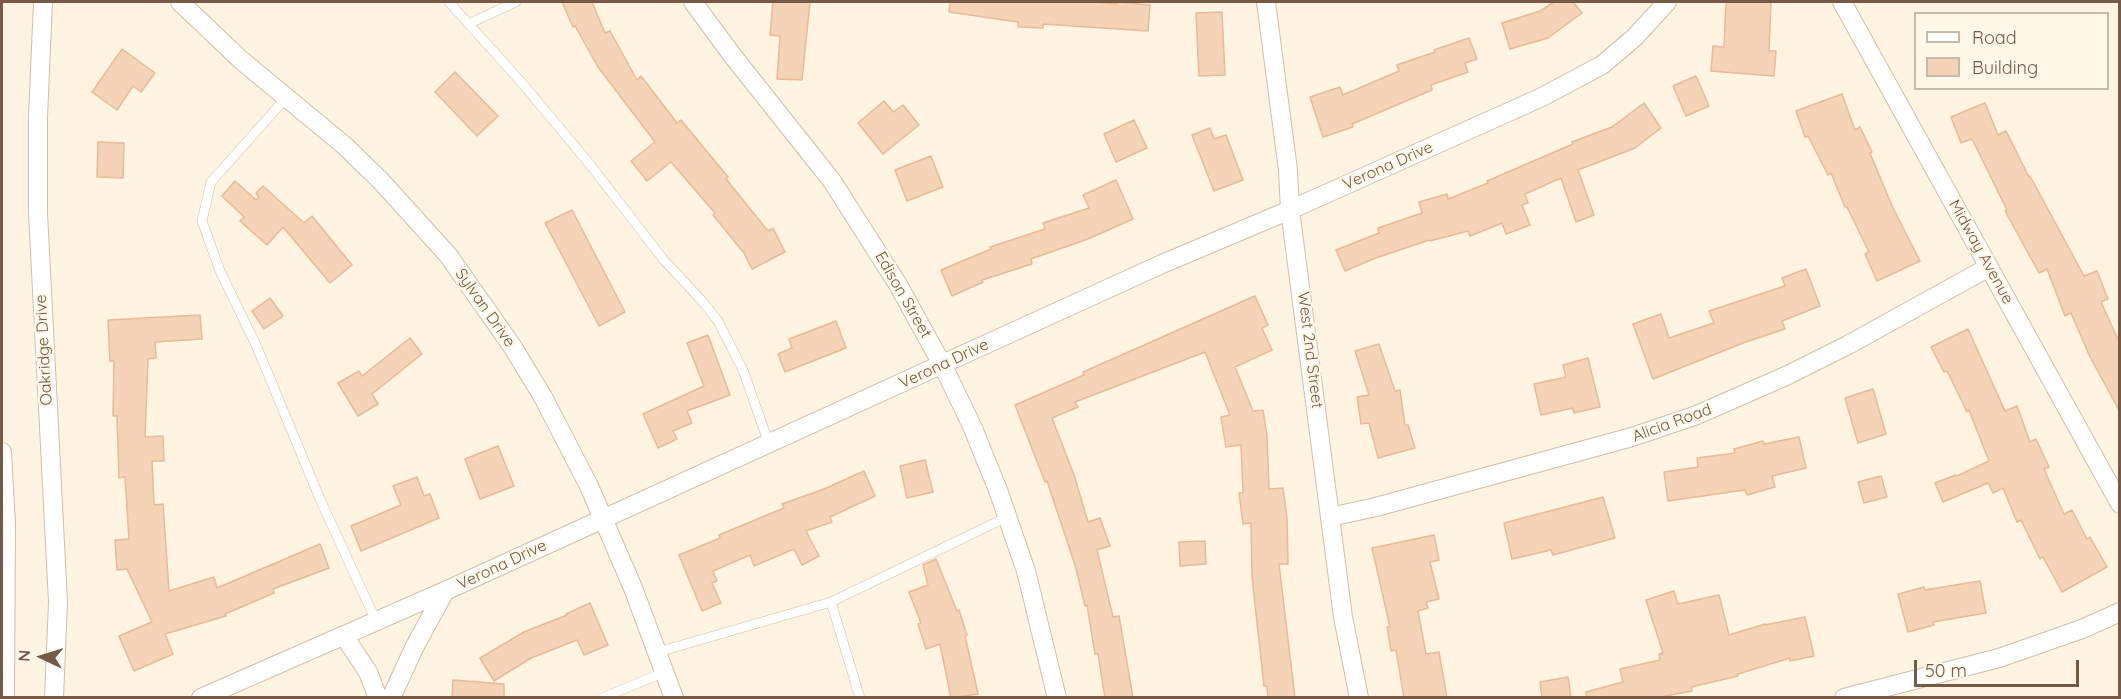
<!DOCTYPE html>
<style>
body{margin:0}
#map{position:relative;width:2121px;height:699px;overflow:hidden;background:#fef4e1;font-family:Quicksand,sans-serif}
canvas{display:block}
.frame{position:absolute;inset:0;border:3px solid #765a46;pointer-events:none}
.legend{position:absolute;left:1914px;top:12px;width:195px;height:78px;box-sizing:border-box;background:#fff8e9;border:2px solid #c8b9a8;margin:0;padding:8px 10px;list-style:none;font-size:18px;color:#765a46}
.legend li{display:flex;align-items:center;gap:12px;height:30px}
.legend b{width:30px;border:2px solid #c8b9a8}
.north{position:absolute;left:12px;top:627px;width:60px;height:60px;-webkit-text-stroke:4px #fff8e9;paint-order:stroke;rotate:274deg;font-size:16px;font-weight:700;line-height:24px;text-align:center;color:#765a46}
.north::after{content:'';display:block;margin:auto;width:21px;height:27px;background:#765a46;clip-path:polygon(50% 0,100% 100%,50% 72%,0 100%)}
.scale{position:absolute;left:1914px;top:660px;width:165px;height:27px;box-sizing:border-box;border:3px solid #765a46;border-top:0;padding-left:8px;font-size:18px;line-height:21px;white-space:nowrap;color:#765a46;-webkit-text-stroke:4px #fff8e9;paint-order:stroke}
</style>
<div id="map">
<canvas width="2121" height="699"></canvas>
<div class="frame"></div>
<ul class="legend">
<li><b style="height:8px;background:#fff"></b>Road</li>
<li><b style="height:16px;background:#f5d3b7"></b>Building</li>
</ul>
<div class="north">N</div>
<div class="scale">50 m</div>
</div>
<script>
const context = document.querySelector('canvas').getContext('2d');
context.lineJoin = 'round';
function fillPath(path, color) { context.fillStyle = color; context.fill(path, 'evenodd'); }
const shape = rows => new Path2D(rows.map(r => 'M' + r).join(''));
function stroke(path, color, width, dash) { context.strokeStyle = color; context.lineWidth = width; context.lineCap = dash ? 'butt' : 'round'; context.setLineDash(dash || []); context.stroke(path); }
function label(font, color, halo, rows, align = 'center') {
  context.font = font + ' Quicksand,sans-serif'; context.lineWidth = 5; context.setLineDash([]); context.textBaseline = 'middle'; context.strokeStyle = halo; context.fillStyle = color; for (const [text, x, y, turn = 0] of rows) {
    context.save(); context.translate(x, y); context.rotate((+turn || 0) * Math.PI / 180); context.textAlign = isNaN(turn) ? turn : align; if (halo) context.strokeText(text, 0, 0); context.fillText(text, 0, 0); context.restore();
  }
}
const building = shape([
 [562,2,592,2,605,33,610,31,637,80,641,76,677,123,681,120,728,177,726,179,768,231,773,228,785,252,752,269,744,253,713,215,715,213,671,162,647,181,631,161,655,142,598,67,575,26,573,27,562,2],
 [773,2,810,2,802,80,777,79,780,36,770,35,773,2],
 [950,2,1093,2,1117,4,1118,2,1150,5,1148,31,1043,24,1043,28,1018,27,1018,22,949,12,950,2],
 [1554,2,1573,2,1582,13,1548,38,1510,49,1502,23,1540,11,1554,2],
 [1726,2,1771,2,1769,51,1776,51,1774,76,1711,71,1713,46,1724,47,1726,2],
 [1222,12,1225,75,1199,76,1196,13,1222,12],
 [1469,38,1477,59,1465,63,1468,72,1431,85,1432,90,1352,124,1353,127,1323,137,1310,97,1340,87,1343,95,1399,71,1397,65,1435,52,1434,50,1469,38],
 [122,49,155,73,141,92,133,86,117,110,92,92,122,49],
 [455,72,498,116,477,136,435,92,455,72],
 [1696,76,1709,106,1686,116,1673,86,1696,76],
 [1842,94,1855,130,1860,127,1872,152,1870,153,1892,206,1920,261,1877,281,1865,254,1869,252,1847,207,1845,207,1831,173,1828,175,1808,136,1805,137,1796,111,1842,94],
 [884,101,893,112,903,105,919,125,883,154,858,123,884,101],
 [1644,103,1661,128,1635,148,1578,170,1594,215,1576,222,1561,178,1525,194,1528,203,1522,205,1530,225,1506,234,1502,223,1470,236,1468,231,1430,241,1429,240,1373,259,1345,271,1336,250,1379,233,1378,228,1422,213,1419,202,1447,194,1448,199,1488,183,1487,181,1573,144,1572,142,1612,127,1644,103],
 [1985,103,1998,135,2006,131,2029,177,2030,176,2084,276,2097,271,2108,299,2101,302,2120,344,2120,412,2090,357,2071,313,2065,316,2047,269,2039,273,2005,211,2007,210,1972,139,1961,143,1951,117,1985,103],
 [1134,120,1147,148,1116,162,1104,134,1134,120],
 [1210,128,1214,139,1226,135,1243,180,1214,191,1192,135,1210,128],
 [98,142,124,143,123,178,97,177,98,142],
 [931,156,943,187,907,201,895,170,931,156],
 [1116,180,1133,219,1088,239,1031,259,1032,264,982,280,983,282,952,296,941,270,991,249,990,247,1045,229,1043,223,1089,208,1083,195,1116,180],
 [235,181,256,200,259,197,256,193,263,186,304,223,312,216,352,265,330,283,283,227,267,245,240,221,244,217,222,196,235,181],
 [572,210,625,312,599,326,545,223,572,210],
 [1806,269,1820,306,1782,321,1785,329,1743,343,1653,379,1633,324,1661,314,1669,338,1714,323,1709,311,1785,286,1782,278,1806,269],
 [1255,296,1268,325,1262,328,1272,350,1235,367,1253,411,1263,410,1267,436,1269,489,1283,488,1287,518,1288,564,1279,564,1295,698,1268,698,1267,686,1264,686,1252,577,1251,523,1243,524,1239,493,1243,493,1241,445,1226,447,1221,417,1230,415,1205,352,1075,402,1078,407,1052,418,1074,475,1088,522,1100,518,1110,546,1097,550,1113,617,1119,616,1133,698,1105,698,1098,654,1095,654,1087,605,1085,606,1076,568,1047,481,1045,482,1015,405,1084,375,1083,372,1255,296],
 [270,298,283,316,264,329,252,311,270,298],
 [200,315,202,339,155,342,156,358,148,359,145,437,163,436,164,461,152,461,154,505,163,504,169,591,214,577,217,588,320,544,329,568,273,589,274,593,225,614,226,616,165,634,173,654,134,671,119,636,152,622,127,569,117,570,115,540,129,539,125,477,119,478,117,416,113,416,114,361,110,361,108,320,200,315],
 [836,321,846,348,785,372,778,354,792,348,789,339,836,321],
 [1968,329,2005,411,2017,406,2030,442,2036,439,2049,467,2044,469,2064,514,2072,510,2087,539,2090,537,2107,567,2062,592,2043,557,2040,559,2021,520,2017,522,2003,488,1993,493,1988,483,1943,502,1935,483,1956,475,1957,476,1989,461,1969,410,1967,412,1947,371,1944,372,1931,347,1968,329],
 [708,335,730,395,687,411,692,423,673,431,677,439,658,448,643,414,704,386,687,343,708,335],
 [410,338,422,354,372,394,378,404,358,416,338,383,359,371,362,376,410,338],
 [1379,344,1395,391,1400,390,1405,425,1408,425,1415,448,1378,458,1369,423,1361,424,1357,397,1369,395,1355,351,1379,344],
 [1588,358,1600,407,1574,413,1573,408,1541,415,1534,384,1566,377,1563,365,1588,358],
 [1873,389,1886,434,1858,443,1845,398,1873,389],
 [1799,437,1806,468,1772,476,1775,487,1747,495,1745,490,1668,501,1664,472,1698,467,1697,458,1735,453,1734,449,1763,441,1764,444,1799,437],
 [498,446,514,486,480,499,465,459,498,446],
 [925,460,933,492,907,498,900,466,925,460],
 [864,471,875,496,830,517,832,522,806,531,819,556,802,565,794,549,754,566,750,555,713,571,717,581,712,583,721,603,702,611,679,555,720,538,719,535,784,508,782,504,824,489,864,471],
 [1881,476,1887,497,1864,503,1858,482,1881,476],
 [417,477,424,496,430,494,439,518,361,551,351,526,401,505,393,486,417,477],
 [1603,497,1615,538,1553,555,1551,550,1512,559,1504,523,1603,497],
 [1434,535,1439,560,1430,562,1439,599,1426,602,1428,608,1418,611,1426,654,1439,652,1447,698,1404,698,1396,650,1391,651,1387,627,1390,627,1372,548,1434,535],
 [1205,541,1206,564,1180,566,1179,542,1205,541],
 [936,559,957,611,959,610,967,635,965,636,978,694,951,698,940,644,926,649,918,624,921,623,909,592,928,585,923,565,936,559],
 [1980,581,1986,613,1933,622,1934,625,1908,632,1898,594,1924,587,1925,590,1980,581],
 [1674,591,1678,604,1719,595,1729,635,1765,624,1765,625,1805,617,1814,656,1790,661,1790,658,1738,674,1738,676,1691,687,1692,691,1655,698,1587,698,1586,692,1623,682,1620,669,1660,660,1659,654,1663,653,1646,600,1674,591],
 [590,603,608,645,584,655,577,640,531,658,494,681,480,658,524,632,567,615,566,614,590,603],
 [1568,677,1571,698,1542,698,1540,682,1568,677],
 [453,680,504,684,504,698,452,698,453,680]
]);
fillPath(building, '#f5d3b7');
stroke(building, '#e8ba96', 1.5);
const service = shape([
 [449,2,522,83,588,162,663,259,703,302,718,321,743,370,769,444],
 [468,24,516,2],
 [285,99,211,182,202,221,220,271,256,345,320,499,376,621],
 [831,602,860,698],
 [658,652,831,602,1007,517],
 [602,698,665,672]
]);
const minor = shape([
 [43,2,38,117,38,213,58,602,54,698],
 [180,2,241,60,345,146,380,180,448,255,512,346,543,397,589,486,633,588,674,698],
 [693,2,732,55,832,181,897,283,943,366,972,426,998,490,1026,571,1057,698],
 [1266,2,1288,170,1290,210,1343,617,1359,698],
 [1842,2,2120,504],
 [2,452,6,524,5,698],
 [1330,517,1376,507,1632,437,1697,415,1788,375,1848,345,1989,267],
 [344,636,368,672,378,698],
 [201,698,445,591,1162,264,1290,210,1542,97,1602,65,1635,37,1667,2],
 [391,698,415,646,445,591],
 [1844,698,1999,658,2082,629,2120,612]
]);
stroke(service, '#d1beaa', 10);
stroke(minor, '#d1beaa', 20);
stroke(service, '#fff', 9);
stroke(minor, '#fff', 18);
label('16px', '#765a46', '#fff8e9', [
 ["Verona Drive",1388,166,-24],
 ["Midway Avenue",1981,252,61],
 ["Edison Street",903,295,60],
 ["Sylvan Drive",485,308,55],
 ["Oakridge Drive",44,350,-93],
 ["West 2nd Street",1310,350,83],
 ["Verona Drive",944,364,-25],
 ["Alicia Road",1672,423,-20],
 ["Verona Drive",502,565,-25]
]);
</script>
